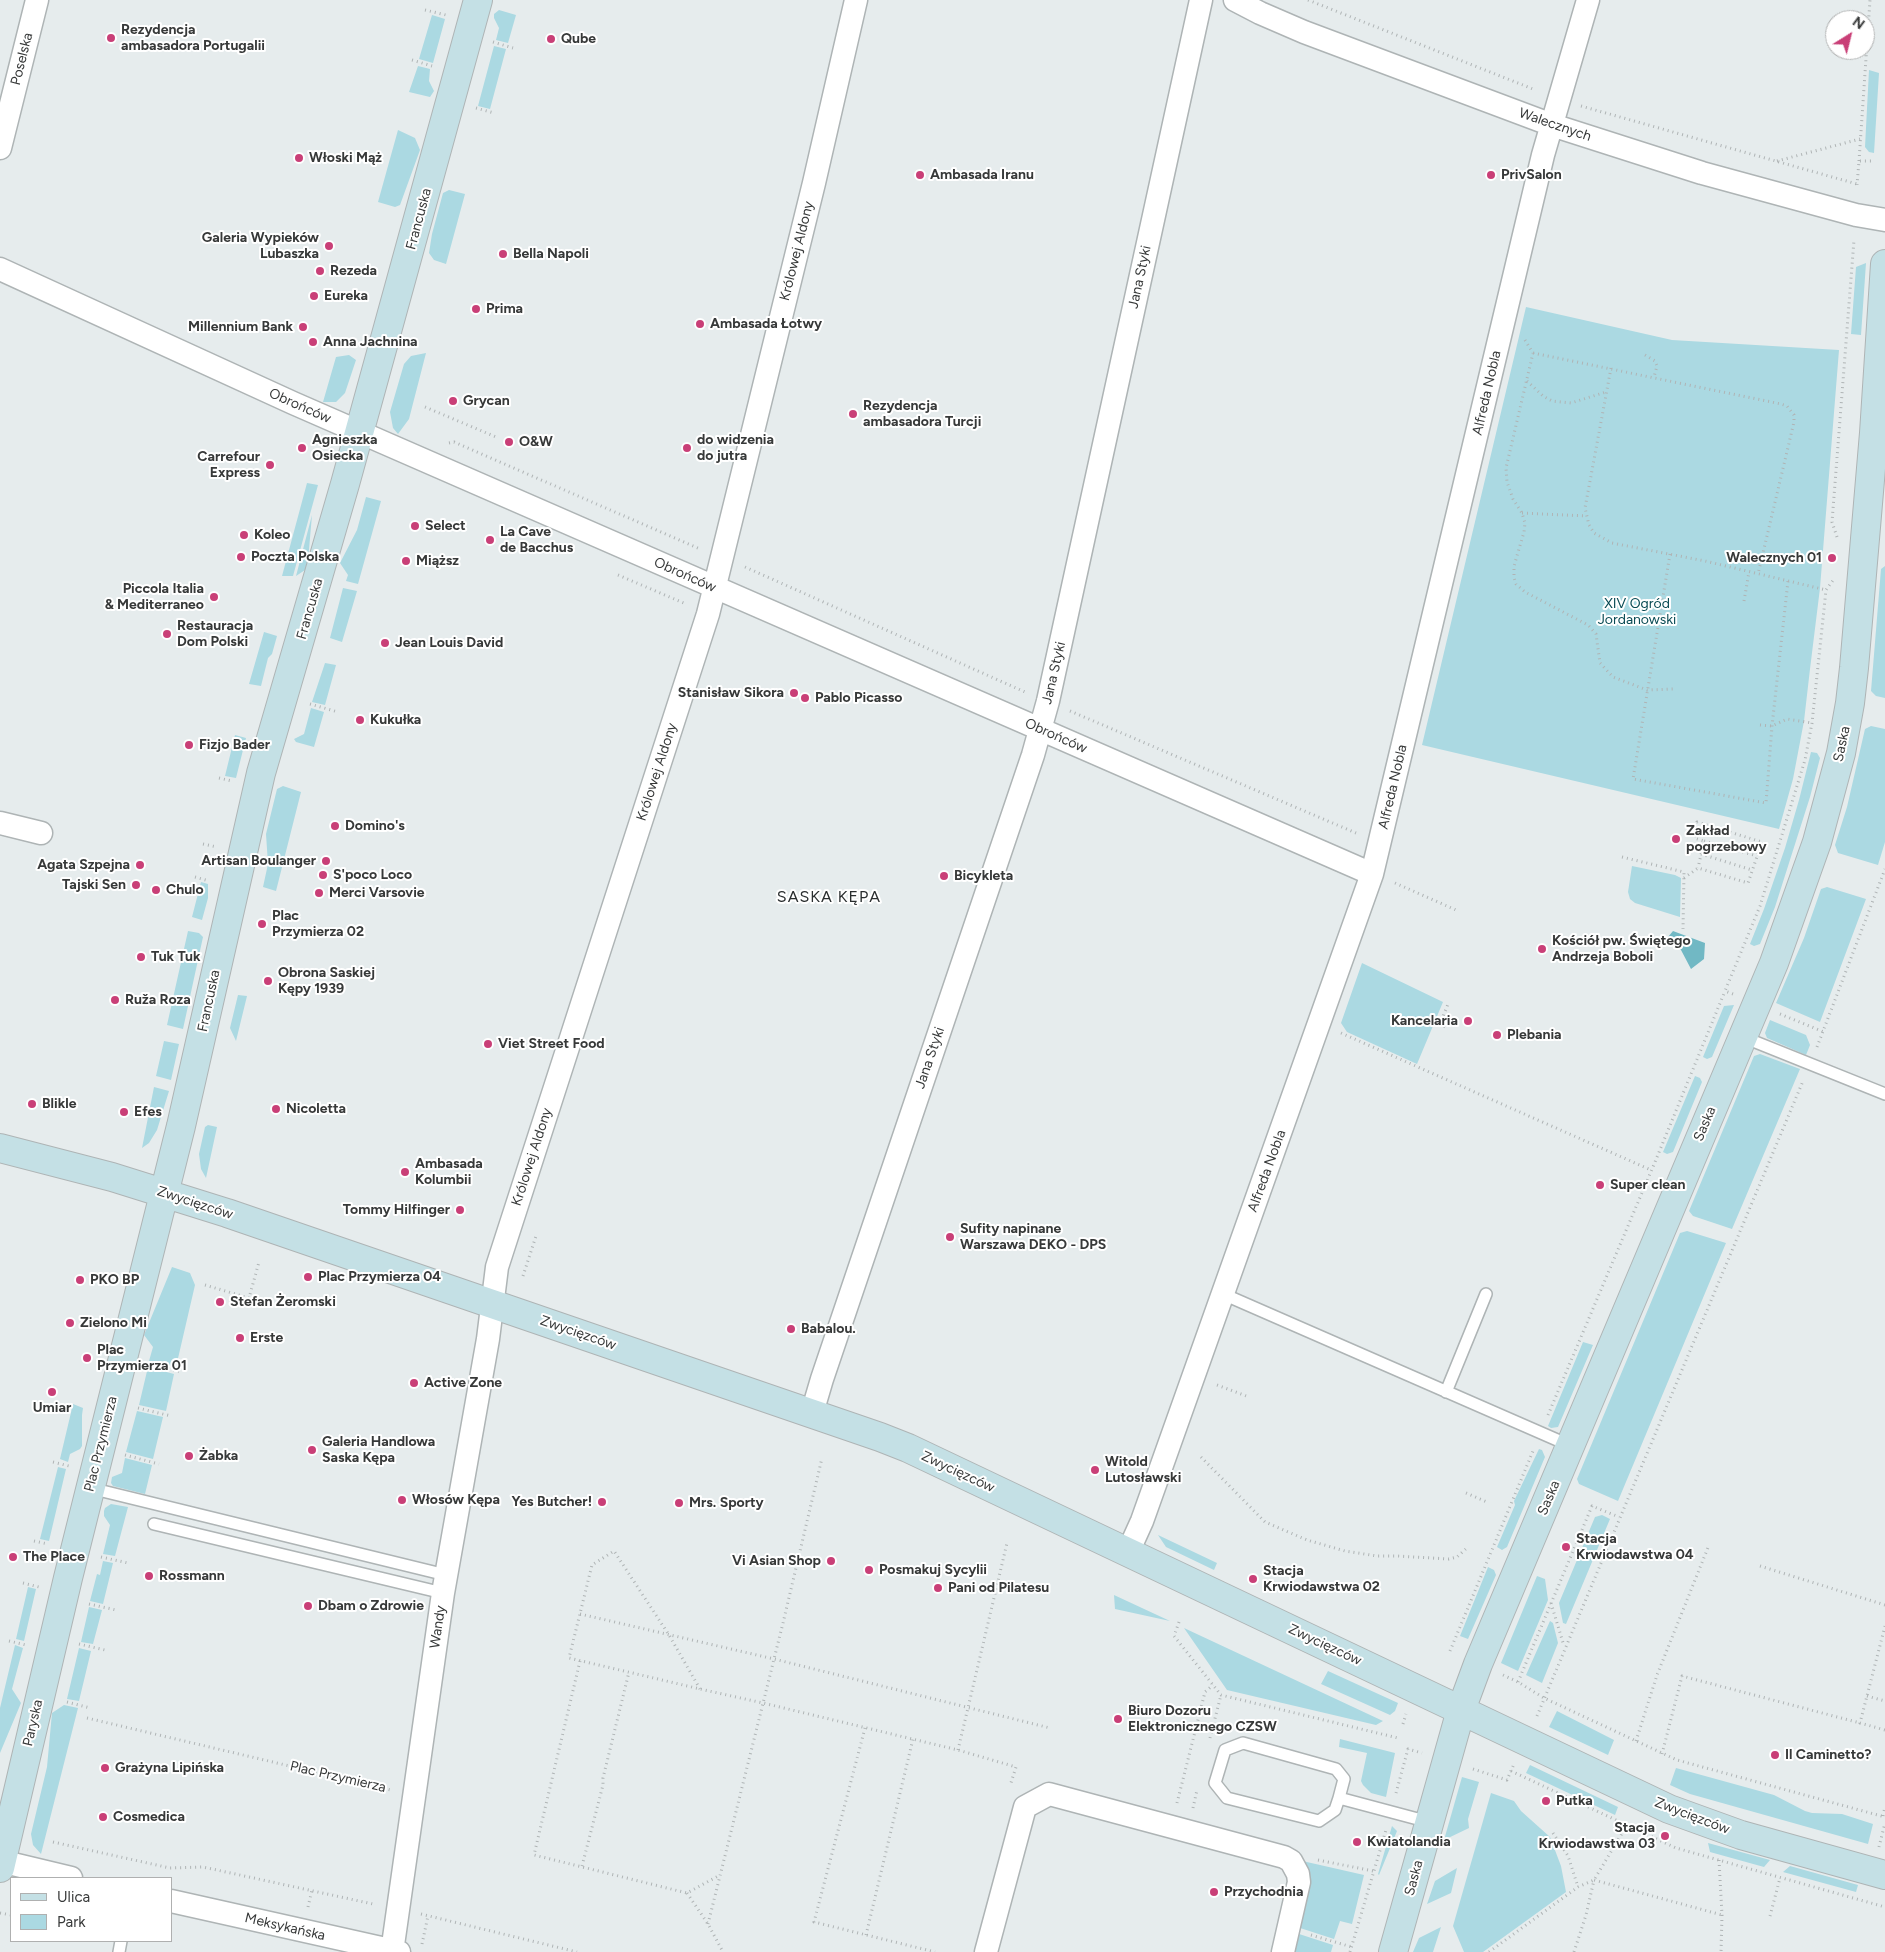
<!DOCTYPE html>
<meta charset="utf-8">
<style>
body{margin:0}
#map{position:relative;width:1885px;height:1952px;overflow:hidden;background:#e6eced;font-family:Figtree,sans-serif}
canvas{display:block}
.legend{position:absolute;left:10px;top:1877px;width:162px;height:65px;box-sizing:border-box;background:#fff;border:1px solid #afb0b0;margin:0;padding:6px 9px;list-style:none;font-size:15px;color:#373939}
.legend li{display:flex;align-items:center;gap:10px;height:25px}
.legend b{width:25px;border:1px solid #afb0b0}
.north{position:absolute;left:1825px;top:10px;width:50px;height:50px;box-sizing:border-box;background:#fff;border:1px solid #afb0b0;border-radius:50%;rotate:36deg;font-size:14px;font-weight:700;line-height:20px;text-align:center;color:#373939}
.north::after{content:'';display:block;margin:auto;width:18px;height:22px;background:#c93f77;clip-path:polygon(50% 0,100% 100%,50% 72%,0 100%)}
</style>
<div id="map">
<canvas width="1885" height="1952"></canvas>
<ul class="legend">
<li><b style="height:6px;background:#c4e0e5"></b>Ulica</li>
<li><b style="height:14px;background:#abd9e2"></b>Park</li>
</ul>
<div class="north">N</div>
</div>
<script>
const context = document.querySelector('canvas').getContext('2d');
context.lineJoin = 'round';
function fillPath(path, color) { context.fillStyle = color; context.fill(path, 'evenodd'); }
const shape = rows => new Path2D(rows.map(r => 'M' + r).join(''));
function stroke(path, color, width, dash) { context.strokeStyle = color; context.lineWidth = width; context.lineCap = dash ? 'butt' : 'round'; context.setLineDash(dash || []); context.stroke(path); }
function label(font, color, halo, rows, align = 'center') {
  context.font = font + ' Figtree,sans-serif'; context.lineWidth = 4; context.setLineDash([]); context.textBaseline = 'middle'; context.strokeStyle = halo; context.fillStyle = color; for (const [text, x, y, turn = 0] of rows) {
    context.save(); context.translate(x, y); context.rotate((+turn || 0) * Math.PI / 180); context.textAlign = isNaN(turn) ? turn : align; if (halo) context.strokeText(text, 0, 0); context.fillText(text, 0, 0); context.restore();
  }
}
fillPath(shape([
 [499,10,516,15,508,43,496,40,499,28,494,18,494,14],
 [432,15,445,19,433,63,419,59],
 [494,46,506,49,490,109,478,106],
 [418,66,430,69,429,81,434,91,430,97,409,92],
 [1869,70,1879,73,1874,153,1869,152,1865,147],
 [398,130,415,138,420,150,400,205,395,207,378,202],
 [449,190,465,194,446,264,434,260,429,253,432,234,443,193],
 [1866,263,1861,335,1851,334,1856,267],
 [1526,307,1672,340,1839,350,1820,588,1810,669,1804,721,1793,779,1779,829,1422,745],
 [426,353,409,419,398,434,393,428,390,412,404,364,411,356],
 [349,355,356,360,345,393,336,402,323,402,336,357],
 [307,483,318,485,293,576,282,576],
 [366,497,381,501,358,584,346,581,348,575,340,563,357,530],
 [312,515,308,561,305,570,296,576],
 [1885,566,1885,698,1876,696,1871,691,1881,569],
 [343,588,357,591,342,642,330,638],
 [264,632,277,636,272,654,268,658,261,686,249,684],
 [325,663,336,665,325,705,312,702],
 [311,708,324,712,314,747,296,742,294,739,304,734],
 [1871,726,1885,729,1885,842,1878,865,1838,853,1835,845,1847,807,1865,729],
 [235,735,246,738,236,778,225,776],
 [1811,752,1817,753,1820,758,1810,797,1775,907,1760,944,1754,946,1750,944,1764,909,1785,848,1799,800],
 [283,786,301,792,276,891,263,887,268,864,266,834,277,789],
 [1632,866,1675,875,1681,878,1680,917,1635,903,1630,899,1628,892],
 [201,882,208,884,208,898,202,920,192,917],
 [1827,887,1866,899,1820,1022,1776,1003,1804,938,1821,889],
 [188,931,199,933,203,937,183,1029,167,1025],
 [1362,963,1443,1002,1417,1064,1347,1032,1341,1023],
 [238,995,247,996,236,1041,230,1028],
 [1734,1005,1712,1057,1707,1059,1703,1057,1724,1006],
 [1770,1020,1806,1035,1810,1045,1806,1055,1767,1038,1765,1033],
 [164,1041,179,1044,171,1080,156,1076],
 [1760,1054,1800,1069,1732,1229,1693,1216,1689,1211,1754,1056],
 [1695,1076,1700,1078,1702,1082,1673,1152,1667,1154,1663,1152],
 [154,1087,169,1091,157,1130,149,1143,142,1148],
 [208,1125,217,1127,206,1178,201,1169,199,1154,205,1127],
 [1687,1231,1726,1243,1618,1501,1579,1484,1577,1479,1680,1233],
 [172,1267,190,1273,195,1285,176,1367,149,1361,153,1347,144,1335],
 [1583,1342,1593,1345,1558,1427,1551,1428,1548,1426],
 [148,1367,174,1374,166,1411,139,1405],
 [73,1404,83,1408,82,1415,82,1446,80,1449,70,1454,68,1462,60,1459],
 [137,1411,163,1417,153,1459,126,1452],
 [1539,1449,1542,1450,1545,1457,1507,1547,1502,1550,1497,1547,1515,1505,1514,1501],
 [125,1458,152,1465,145,1494,113,1486,111,1483,112,1477,122,1473],
 [58,1467,66,1469,49,1541,40,1539],
 [111,1504,128,1507,115,1556,103,1554,110,1525,104,1516,104,1511,105,1508],
 [1602,1515,1610,1519,1566,1624,1563,1623,1559,1603,1595,1517],
 [1158,1535,1217,1563,1214,1570,1166,1547],
 [103,1561,113,1563,103,1604,90,1601,97,1574,100,1575],
 [1488,1567,1494,1570,1496,1575,1468,1639,1460,1636],
 [1537,1576,1545,1579,1548,1600,1518,1671,1501,1663],
 [28,1587,36,1589,24,1641,16,1639],
 [1114,1595,1170,1621,1115,1609],
 [89,1607,102,1610,93,1644,81,1642],
 [1550,1621,1553,1623,1558,1643,1542,1683,1526,1675],
 [1184,1628,1383,1721,1376,1725,1227,1690],
 [15,1645,23,1648,12,1689,21,1703,0,1753,0,1708],
 [79,1648,91,1651,79,1701,67,1699],
 [1328,1671,1398,1703,1395,1711,1390,1715,1321,1684],
 [64,1705,78,1708,41,1854,33,1845,31,1834,47,1767,52,1713],
 [1557,1711,1614,1740,1608,1755,1549,1727],
 [1340,1739,1395,1753,1386,1797,1371,1793,1363,1785,1361,1781,1367,1753,1339,1747],
 [1530,1765,1618,1807,1615,1815,1526,1773],
 [1676,1768,1774,1795,1805,1811,1812,1813,1842,1814,1873,1824,1868,1844,1690,1794,1670,1785],
 [1462,1777,1479,1782,1468,1819,1469,1828,1444,1840],
 [1491,1793,1514,1801,1521,1811,1550,1837,1561,1866,1566,1892,1483,1952,1464,1952,1453,1926],
 [1392,1826,1397,1831,1379,1875,1378,1874],
 [1708,1843,1770,1860,1764,1867,1710,1852],
 [1298,1860,1364,1875,1352,1924,1340,1921,1334,1939,1297,1927],
 [1790,1866,1858,1885,1856,1892,1783,1872],
 [1457,1868,1451,1893,1427,1904,1435,1881],
 [1441,1927,1433,1952,1413,1952,1419,1938],
 [1296,1933,1333,1945,1331,1952,1291,1952]
]), '#abd9e2');
fillPath(shape([
 [1673,931,1705,943,1704,959,1691,969,1681,950,1668,937]
]), '#71b8c4');
const lane = shape([
 [1743,1037,1885,1094],
 [1223,1294,1571,1446],
 [1446,1392,1486,1294],
 [90,1488,446,1575],
 [154,1524,443,1593],
 [1339,1798,1344,1779,1336,1769,1243,1743,1225,1750,1215,1783,1227,1798,1319,1821,1335,1810,1339,1798,1429,1822],
 [119,1952,121,1941]
]);
const street = shape([
 [1235,0,1260,13,1304,32,1552,125,1702,173,1856,215,1885,220],
 [0,148,37,0],
 [0,269,293,403,1372,874],
 [0,823,41,833],
 [812,1413,822,1379,1033,755,1048,701,1201,0],
 [1128,1552,1142,1521,1372,874,1543,155,1588,0],
 [0,1861,71,1878],
 [171,1901,399,1952],
 [392,1952,443,1593,488,1339,497,1267,708,614,814,183,856,0],
 [986,1952,1025,1807,1049,1794,1284,1857,1291,1861,1298,1874,1299,1882,1283,1952]
]);
const secondary = shape([
 [0,1148,112,1177,227,1213,880,1437,908,1448,1669,1809,1741,1835,1885,1875],
 [0,1868,68,1578,181,1126,261,773,345,484,478,0],
 [1393,1952,1461,1710,1478,1664,1774,963,1817,842,1841,753,1850,703,1854,668,1874,433,1885,264]
]);
stroke(lane, '#aeb4b5', 14);
stroke(street, '#aeb4b5', 25);
stroke(secondary, '#aeb4b5', 30);
stroke(shape([
 [1308,0,1533,89],
 [425,10,446,15],
 [493,42,513,48],
 [412,60,432,66],
 [1581,106,1857,184],
 [476,108,494,113],
 [1777,161,1860,139],
 [1859,161,1870,0],
 [1857,185,1859,161,1873,161],
 [1525,340,1533,353,1506,468,1507,482,1513,499,1522,513,1525,523,1524,532,1514,566,1514,578,1516,584,1525,592,1588,625,1596,634,1600,663,1613,677,1647,690,1673,689],
 [1533,353,1781,404,1787,406,1794,415,1794,422,1758,574],
 [1645,355,1655,361,1657,366,1654,377],
 [1611,368,1585,508,1589,525,1594,533,1612,543,1705,561,1826,590],
 [1527,381,1543,396,1552,401,1571,403,1606,392],
 [425,407,496,437],
 [449,443,454,442,700,549],
 [1522,513,1586,516],
 [1837,537,1832,522,1854,240],
 [1670,554,1633,779,1766,803,1772,726,1788,581],
 [745,567,1025,692],
 [618,575,686,604],
 [1744,601,1749,572],
 [310,704,338,712],
 [1070,711,1356,833],
 [1760,725,1772,726,1787,719,1812,723],
 [219,778,232,781],
 [1704,841,1757,856],
 [203,844,217,847],
 [1701,854,1752,870],
 [1622,857,1684,872,1683,929],
 [195,877,209,881],
 [1684,878,1698,868,1748,883,1762,842,1697,822,1694,838,1704,841,1698,868],
 [1395,883,1456,910],
 [1733,994,1725,991,1760,906,1805,760,1812,723,1826,590,1834,579],
 [1780,1014,1824,1032],
 [1445,1027,1440,1024,1448,1004],
 [1341,1033,1651,1170],
 [1817,1047,1885,869],
 [523,1276,536,1236],
 [205,1285,249,1298,259,1262],
 [149,1364,182,1372],
 [1217,1385,1249,1397],
 [138,1408,171,1416],
 [1548,1415,1655,1162,1725,991],
 [125,1455,159,1464],
 [1201,1457,1265,1522,1307,1540,1345,1551,1377,1556,1397,1556,1449,1559,1457,1557,1468,1547],
 [53,1462,69,1466],
 [1466,1493,1487,1502],
 [34,1541,48,1544],
 [101,1557,128,1563],
 [1760,1566,1885,1605],
 [23,1583,39,1587],
 [1551,1603,1564,1646],
 [89,1604,116,1610],
 [580,1614,774,1659,1050,1728],
 [1179,1622,1174,1636,1221,1695,1398,1738],
 [1885,1626,1860,1723,1885,1730],
 [9,1641,26,1645],
 [79,1644,105,1650],
 [1450,1651,1533,1451],
 [580,1661,534,1855,687,1893,720,1875],
 [1503,1675,1518,1682,1544,1698,1677,1760,1885,1817],
 [1518,1682,1592,1506,1619,1517],
 [700,1689,669,1635,614,1551,592,1565,569,1658,700,1689,763,1703,958,1750,1016,1767,1010,1786],
 [1867,1696,1885,1701],
 [67,1702,90,1708],
 [1537,1716,1803,1081],
 [87,1718,391,1790],
 [1403,1724,1406,1714],
 [865,1728,814,1922,935,1952],
 [1210,1738,1221,1695],
 [1636,1741,1657,1675,1709,1545],
 [958,1750,1007,1543],
 [1662,1754,1682,1676,1860,1723],
 [1473,1769,1507,1780,1514,1764],
 [1511,1771,1676,1848,1885,1907],
 [1396,1793,1408,1749,1422,1753],
 [1177,1803,1205,1692,1213,1685],
 [1193,1808,1197,1790],
 [1883,1816,1885,1807],
 [1553,1833,1568,1856,1578,1887],
 [53,1842,170,1868,203,1867,373,1904],
 [1879,1847,1885,1823],
 [1318,1860,1373,1871],
 [1719,1860,1722,1915,1721,1952],
 [582,1866,603,1785,603,1778,629,1672],
 [687,1893,708,1924,723,1952],
 [308,1907,312,1890],
 [0,1913,11,1915],
 [421,1914,577,1952],
 [1770,1916,1780,1878],
 [708,1924,783,1623,822,1458],
 [866,1935,913,1739],
 [1311,1935,1352,1947],
 [422,1944,428,1916],
 [1350,1952,1386,1830],
 [1489,1952,1578,1887,1594,1880,1627,1825],
 [1574,1952,1586,1915,1594,1880,1722,1915]
]), '#afb4b5', 3, [1, 4]);
stroke(lane, '#fff', 11);
stroke(street, '#fff', 22);
stroke(secondary, '#c4e0e5', 28);
for (const [x, y, r, color] of [
 [111,38,5,"#c93f77"],
 [551,39,5,"#c93f77"],
 [299,158,5,"#c93f77"],
 [920,175,5,"#c93f77"],
 [1491,175,5,"#c93f77"],
 [329,246,5,"#c93f77"],
 [503,254,5,"#c93f77"],
 [320,271,5,"#c93f77"],
 [314,296,5,"#c93f77"],
 [476,309,5,"#c93f77"],
 [700,324,5,"#c93f77"],
 [303,327,5,"#c93f77"],
 [313,342,5,"#c93f77"],
 [453,401,5,"#c93f77"],
 [853,414,5,"#c93f77"],
 [509,442,5,"#c93f77"],
 [302,448,5,"#c93f77"],
 [687,448,5,"#c93f77"],
 [270,465,5,"#c93f77"],
 [415,526,5,"#c93f77"],
 [244,535,5,"#c93f77"],
 [490,540,5,"#c93f77"],
 [241,557,5,"#c93f77"],
 [1832,558,5,"#c93f77"],
 [406,561,5,"#c93f77"],
 [214,597,5,"#c93f77"],
 [167,634,5,"#c93f77"],
 [385,643,5,"#c93f77"],
 [794,693,5,"#c93f77"],
 [805,698,5,"#c93f77"],
 [360,720,5,"#c93f77"],
 [189,745,5,"#c93f77"],
 [335,826,5,"#c93f77"],
 [1676,839,5,"#c93f77"],
 [326,861,5,"#c93f77"],
 [140,865,5,"#c93f77"],
 [323,875,5,"#c93f77"],
 [944,876,5,"#c93f77"],
 [136,885,5,"#c93f77"],
 [156,890,5,"#c93f77"],
 [319,893,5,"#c93f77"],
 [262,924,5,"#c93f77"],
 [1542,949,5,"#c93f77"],
 [141,957,5,"#c93f77"],
 [268,981,5,"#c93f77"],
 [115,1000,5,"#c93f77"],
 [1468,1021,5,"#c93f77"],
 [1497,1035,5,"#c93f77"],
 [488,1044,5,"#c93f77"],
 [32,1104,5,"#c93f77"],
 [276,1109,5,"#c93f77"],
 [124,1112,5,"#c93f77"],
 [405,1172,5,"#c93f77"],
 [1600,1185,5,"#c93f77"],
 [460,1210,5,"#c93f77"],
 [950,1237,5,"#c93f77"],
 [308,1277,5,"#c93f77"],
 [80,1280,5,"#c93f77"],
 [220,1302,5,"#c93f77"],
 [70,1323,5,"#c93f77"],
 [791,1329,5,"#c93f77"],
 [240,1338,5,"#c93f77"],
 [87,1358,5,"#c93f77"],
 [414,1383,5,"#c93f77"],
 [52,1392,5,"#c93f77"],
 [312,1450,5,"#c93f77"],
 [189,1456,5,"#c93f77"],
 [1095,1470,5,"#c93f77"],
 [402,1500,5,"#c93f77"],
 [602,1502,5,"#c93f77"],
 [679,1503,5,"#c93f77"],
 [1566,1547,5,"#c93f77"],
 [13,1557,5,"#c93f77"],
 [831,1561,5,"#c93f77"],
 [869,1570,5,"#c93f77"],
 [149,1576,5,"#c93f77"],
 [1253,1579,5,"#c93f77"],
 [938,1588,5,"#c93f77"],
 [308,1606,5,"#c93f77"],
 [1118,1719,5,"#c93f77"],
 [1775,1755,5,"#c93f77"],
 [105,1768,5,"#c93f77"],
 [1546,1801,5,"#c93f77"],
 [103,1817,5,"#c93f77"],
 [1665,1836,5,"#c93f77"],
 [1357,1842,5,"#c93f77"],
 [1214,1892,5,"#c93f77"]
]) { const dot = new Path2D(); dot.arc(x, y, r, 0, 2 * Math.PI); context.fillStyle = color; context.fill(dot); stroke(dot, '#fff', 2); }
label('bold 14px', '#373939', '#fff', [
 ["Rezydencja",121,30],
 ["ambasadora Portugalii",121,46],
 ["Qube",561,39],
 ["Włoski Mąż",309,158],
 ["Ambasada Iranu",930,175],
 ["PrivSalon",1501,175],
 ["Galeria Wypieków",319,238,"right"],
 ["Lubaszka",319,254,"right"],
 ["Bella Napoli",513,254],
 ["Rezeda",330,271],
 ["Eureka",324,296],
 ["Prima",486,309],
 ["Ambasada Łotwy",710,324],
 ["Millennium Bank",293,327,"right"],
 ["Anna Jachnina",323,342],
 ["Grycan",463,401],
 ["Rezydencja",863,406],
 ["ambasadora Turcji",863,422],
 ["Agnieszka",312,440],
 ["Osiecka",312,456],
 ["do widzenia",697,440],
 ["do jutra",697,456],
 ["O&W",519,442],
 ["Carrefour",260,457,"right"],
 ["Express",260,473,"right"],
 ["Select",425,526],
 ["La Cave",500,532],
 ["de Bacchus",500,548],
 ["Koleo",254,535],
 ["Poczta Polska",251,557],
 ["Walecznych 01",1822,558,"right"],
 ["Miąższ",416,561],
 ["Piccola Italia",204,589,"right"],
 ["& Mediterraneo",204,605,"right"],
 ["Restauracja",177,626],
 ["Dom Polski",177,642],
 ["Jean Louis David",395,643],
 ["Stanisław Sikora",784,693,"right"],
 ["Pablo Picasso",815,698],
 ["Kukułka",370,720],
 ["Fizjo Bader",199,745],
 ["Domino's",345,826],
 ["Zakład",1686,831],
 ["pogrzebowy",1686,847],
 ["Artisan Boulanger",316,861,"right"],
 ["Agata Szpejna",130,865,"right"],
 ["S'poco Loco",333,875],
 ["Bicykleta",954,876],
 ["Tajski Sen",126,885,"right"],
 ["Chulo",166,890],
 ["Merci Varsovie",329,893],
 ["Plac",272,916],
 ["Przymierza 02",272,932],
 ["Kościół pw. Świętego",1552,941],
 ["Andrzeja Boboli",1552,957],
 ["Tuk Tuk",151,957],
 ["Obrona Saskiej",278,973],
 ["Kępy 1939",278,989],
 ["Ruža Roza",125,1000],
 ["Kancelaria",1458,1021,"right"],
 ["Plebania",1507,1035],
 ["Viet Street Food",498,1044],
 ["Blikle",42,1104],
 ["Nicoletta",286,1109],
 ["Efes",134,1112],
 ["Ambasada",415,1164],
 ["Kolumbii",415,1180],
 ["Super clean",1610,1185],
 ["Tommy Hilfinger",450,1210,"right"],
 ["Sufity napinane",960,1229],
 ["Warszawa DEKO - DPS",960,1245],
 ["Plac Przymierza 04",318,1277],
 ["PKO BP",90,1280],
 ["Stefan Żeromski",230,1302],
 ["Zielono Mi",80,1323],
 ["Babalou.",801,1329],
 ["Erste",250,1338],
 ["Plac",97,1350],
 ["Przymierza 01",97,1366],
 ["Active Zone",424,1383],
 ["Umiar",52,1408,"center"],
 ["Galeria Handlowa",322,1442],
 ["Saska Kępa",322,1458],
 ["Żabka",199,1456],
 ["Witold",1105,1462],
 ["Lutosławski",1105,1478],
 ["Włosów Kępa",412,1500],
 ["Yes Butcher!",592,1502,"right"],
 ["Mrs. Sporty",689,1503],
 ["Stacja",1576,1539],
 ["Krwiodawstwa 04",1576,1555],
 ["The Place",23,1557],
 ["Vi Asian Shop",821,1561,"right"],
 ["Posmakuj Sycylii",879,1570],
 ["Stacja",1263,1571],
 ["Krwiodawstwa 02",1263,1587],
 ["Rossmann",159,1576],
 ["Pani od Pilatesu",948,1588],
 ["Dbam o Zdrowie",318,1606],
 ["Biuro Dozoru",1128,1711],
 ["Elektronicznego CZSW",1128,1727],
 ["Il Caminetto?",1785,1755],
 ["Grażyna Lipińska",115,1768],
 ["Putka",1556,1801],
 ["Cosmedica",113,1817],
 ["Stacja",1655,1828,"right"],
 ["Krwiodawstwa 03",1655,1844,"right"],
 ["Kwiatolandia",1367,1842],
 ["Przychodnia",1224,1892]
], 'left');
label('14px', '#373939', '#fff', [
 ["Poselska",22,59,-76],
 ["Walecznych",1555,125,19],
 ["Francuska",419,219,-75],
 ["Królowej Aldony",797,251,-76],
 ["Jana Styki",1140,277,-78],
 ["Alfreda Nobla",1487,393,-77],
 ["Obrońców",300,406,24],
 ["Obrońców",685,575,24],
 ["Francuska",310,609,-74],
 ["Jana Styki",1054,673,-77],
 ["Obrońców",1056,736,24],
 ["Saska",1842,744,-78],
 ["Królowej Aldony",657,772,-72],
 ["Alfreda Nobla",1393,787,-77],
 ["Francuska",209,1001,-78],
 ["Jana Styki",930,1058,-71],
 ["Saska",1705,1124,-67],
 ["Królowej Aldony",532,1157,-72],
 ["Alfreda Nobla",1267,1171,-70],
 ["Zwycięzców",195,1203,18],
 ["Zwycięzców",578,1333,19],
 ["Plac Przymierza",101,1444,-76],
 ["Zwycięzców",958,1472,25],
 ["Saska",1549,1498,-67],
 ["Wandy",438,1627,-82],
 ["Zwycięzców",1325,1645,25],
 ["Paryska",33,1723,-77],
 ["Plac Przymierza",338,1777,13],
 ["Zwycięzców",1692,1816,21],
 ["Saska",1414,1878,-75],
 ["Meksykańska",285,1927,13]
]);
label('14px', '#094b54', '#fff', [
 ["XIV Ogród",1637,604],
 ["Jordanowski",1637,620]
]);
context.letterSpacing = '1px';
label('16px', '#2a2e2f', '#fff', [
 ["SASKA KĘPA",829,897]
]);
context.letterSpacing = '0px';
</script>
